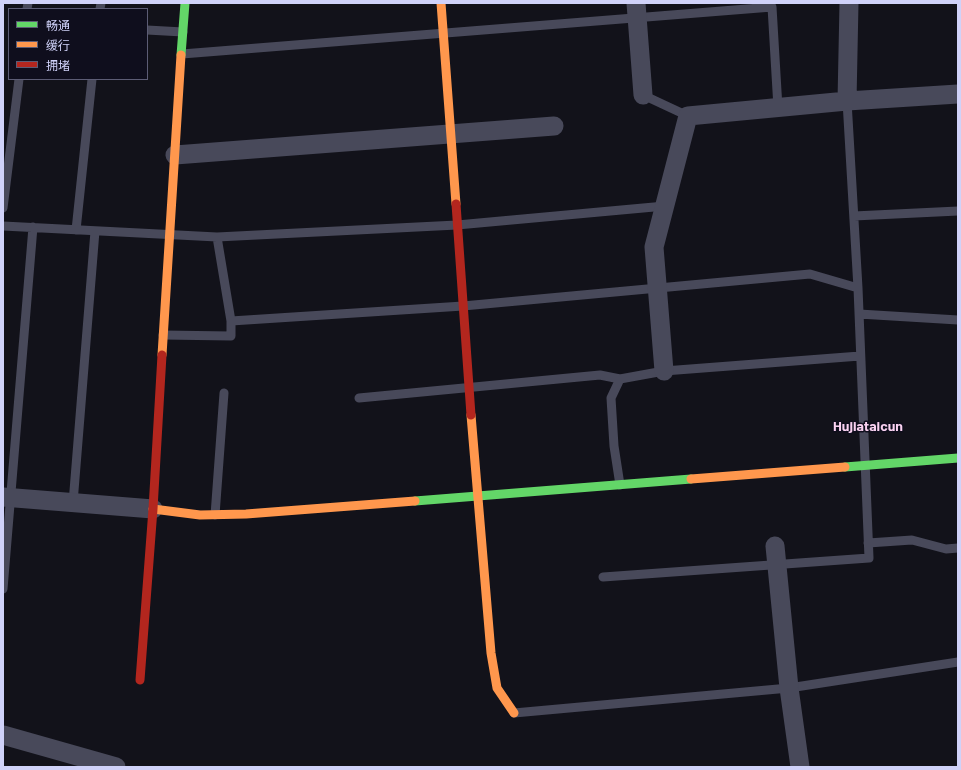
<!DOCTYPE html>
<meta charset="utf-8">
<style>
body{margin:0}
#map{position:relative;width:961px;height:770px;overflow:hidden;background:#12121a;font-family:Barlow,"Noto Sans SC",sans-serif}
canvas{display:block}
.frame{position:absolute;inset:0;border:4px solid #d0d2f9;pointer-events:none}
.legend{position:absolute;left:8px;top:8px;width:140px;height:72px;box-sizing:border-box;background:#0f0e1d;border:1px solid #5c5c75;margin:0;padding:5px 7px;list-style:none;font-size:12px;color:#d0d2f9}
.legend li{display:flex;align-items:center;gap:8px;height:20px}
.legend b{width:20px;border:1px solid #5c5c75}
</style>
<div id="map">
<canvas width="961" height="770"></canvas>
<div class="frame"></div>
<ul class="legend">
<li><b style="height:5px;background:#63d668"></b>畅通</li>
<li><b style="height:5px;background:#ff974d"></b>缓行</li>
<li><b style="height:5px;background:#b3261e"></b>拥堵</li>
</ul>
</div>
<script>
const context = document.querySelector('canvas').getContext('2d');
context.lineJoin = 'round';
const shape = rows => new Path2D(rows.map(r => 'M' + r).join(''));
function stroke(path, color, width, dash) { context.strokeStyle = color; context.lineWidth = width; context.lineCap = dash ? 'butt' : 'round'; context.setLineDash(dash || []); context.stroke(path); }
function label(font, color, halo, rows, align = 'center') {
  context.font = font + ' Barlow,sans-serif'; context.lineWidth = 3; context.setLineDash([]); context.textBaseline = 'middle'; context.strokeStyle = halo; context.fillStyle = color; for (const [text, x, y, turn = 0] of rows) {
    context.save(); context.translate(x, y); context.rotate((+turn || 0) * Math.PI / 180); context.textAlign = isNaN(turn) ? turn : align; if (halo) context.strokeText(text, 0, 0); context.fillText(text, 0, 0); context.restore();
  }
}
stroke(shape([
 [27,9,28,3],
 [100,9,101,3],
 [147,30,183,32],
 [182,54,772,7,778,108],
 [643,95,688,116],
 [3,208,19,79],
 [854,216,958,211],
 [3,226,217,237,457,225,665,206],
 [76,230,92,79],
 [859,314,958,320],
 [231,321,463,306,810,274,858,288],
 [163,335,231,336,231,321,217,237],
 [359,398,600,375,620,379],
 [620,485,614,446,611,398,620,379,664,371,860,356],
 [73,503,95,231],
 [215,515,224,393],
 [868,543,912,540,946,549,958,548],
 [603,577,869,558,858,288,847,101],
 [3,589,33,227],
 [514,713,789,688,958,662]
]), '#48495a', 9);
stroke(shape([
 [636,3,643,95],
 [847,101,849,3],
 [175,155,554,126],
 [664,371,654,247,688,116,847,101,958,94],
 [3,497,153,509],
 [775,546,789,688,800,767],
 [3,735,116,767]
]), '#48495a', 19);
stroke(shape([
 [181,55,185,3],
 [845,467,958,458],
 [415,501,691,479]
]), '#63d668', 9);
stroke(shape([
 [441,3,456,204],
 [162,355,181,55],
 [471,415,491,653,497,688,514,713],
 [691,479,845,467],
 [153,509,200,515,246,514,415,501]
]), '#ff974d', 9);
stroke(shape([
 [456,204,471,415],
 [140,680,153,509,162,355]
]), '#b3261e', 9);
label('bold 14px', '#fad2f1', '#0f0e1d', [
 ["Hujiataicun",868,426]
]);
</script>
